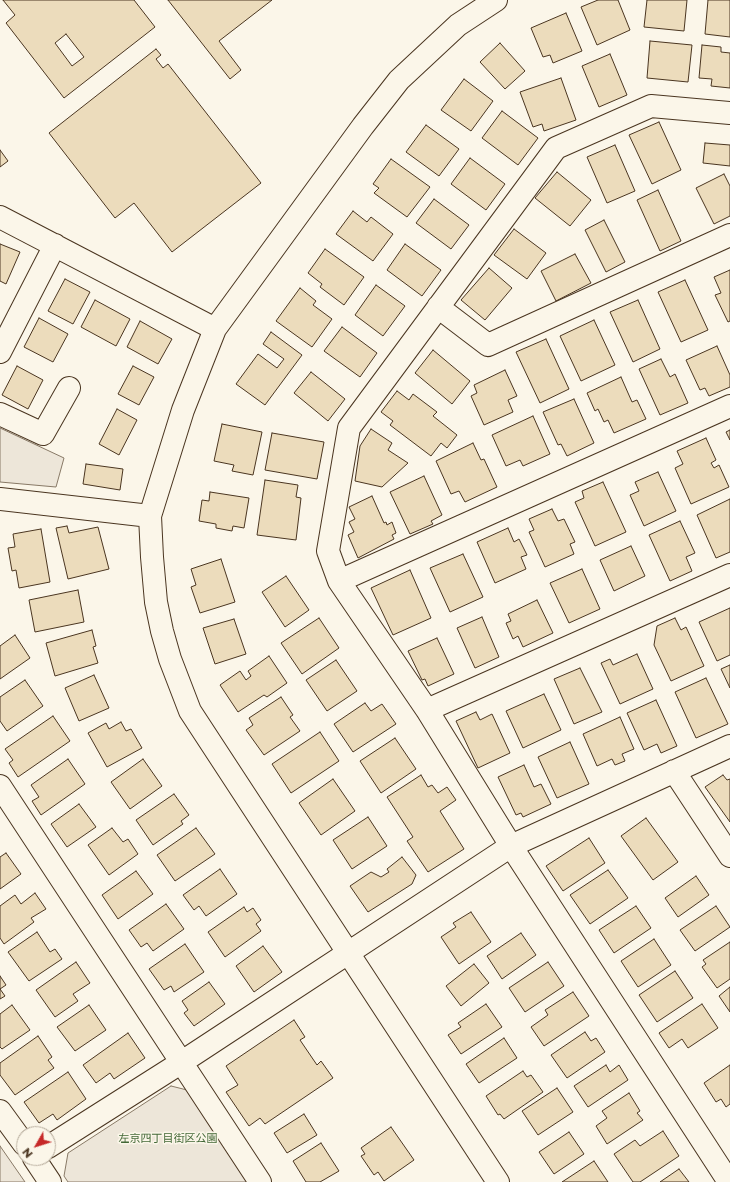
<!DOCTYPE html>
<meta charset="utf-8">
<style>
body{margin:0}
#map{position:relative;width:730px;height:1182px;overflow:hidden;background:#fbf6e9;font-family:Montserrat,sans-serif}
canvas{display:block}
.north{position:absolute;left:16px;top:1126px;width:40px;height:40px;box-sizing:border-box;background:#fbf6e9;border:1px solid #b4a999;border-radius:50%;rotate:231deg;font-size:11px;font-weight:700;line-height:16px;text-align:center;color:#4a3520}
.north::after{content:'';display:block;margin:auto;width:14px;height:18px;background:#c62828;clip-path:polygon(50% 0,100% 100%,50% 72%,0 100%)}
</style>
<div id="map">
<canvas width="730" height="1182"></canvas>
<div class="north">N</div>
</div>
<script>
const context = document.querySelector('canvas').getContext('2d');
context.lineJoin = 'round';
function fillPath(path, color) { context.fillStyle = color; context.fill(path, 'evenodd'); }
const shape = rows => new Path2D(rows.map(r => 'M' + r).join(''));
function stroke(path, color, width, dash) { context.strokeStyle = color; context.lineWidth = width; context.lineCap = dash ? 'butt' : 'round'; context.setLineDash(dash || []); context.stroke(path); }
function label(font, color, halo, rows, align = 'center') {
  context.font = font + ' Montserrat,"Noto Sans JP",sans-serif'; context.lineWidth = 3; context.setLineDash([]); context.textBaseline = 'middle'; context.strokeStyle = halo; context.fillStyle = color; for (const [text, x, y, turn = 0] of rows) {
    context.save(); context.translate(x, y); context.rotate((+turn || 0) * Math.PI / 180); context.textAlign = isNaN(turn) ? turn : align; if (halo) context.strokeText(text, 0, 0); context.fillText(text, 0, 0); context.restore();
  }
}
const green = shape([
 [0,428,64,458,56,487,0,482,0,428],
 [171,1086,187,1090,247,1182,68,1182,64,1176,68,1153,171,1086],
 [0,1146,25,1182,0,1182,0,1146]
]);
fillPath(green, '#ede6d9');
stroke(green, '#887966', 1);
const building = shape([
 [3,0,134,0,155,27,64,98,6,23,15,15,3,0],
 [66,34,84,57,72,66,55,43,66,34],
 [168,0,272,0,219,41,241,70,230,79,168,0],
 [598,0,618,0,630,30,597,45,581,7,598,0],
 [647,0,687,0,684,31,644,27,647,0],
 [708,0,730,0,730,37,705,34,708,0],
 [566,13,582,51,553,63,550,55,543,57,531,28,566,13],
 [650,41,692,45,688,82,647,78,650,41],
 [500,43,525,71,505,89,480,62,500,43],
 [702,45,721,47,721,52,730,53,730,88,711,86,712,79,699,78,702,45],
 [156,49,161,55,156,59,163,68,168,64,261,183,172,252,134,203,115,218,49,133,156,49],
 [610,54,627,95,599,107,582,66,610,54],
 [561,78,576,120,544,131,542,124,533,127,520,92,561,78],
 [464,79,493,101,471,131,441,110,464,79],
 [502,111,538,138,518,165,482,138,502,111],
 [659,122,681,170,652,184,629,135,659,122],
 [426,125,459,149,439,176,406,152,426,125],
 [705,143,730,145,730,166,703,163,705,143],
 [615,145,635,191,607,203,587,157,615,145],
 [0,150,8,161,0,167,0,150],
 [470,158,505,184,486,210,451,184,470,158],
 [391,159,430,187,407,217,374,193,379,188,373,184,391,159],
 [557,172,591,200,570,226,535,198,557,172],
 [724,174,730,186,730,216,714,224,696,188,724,174],
 [658,190,681,241,660,251,637,200,658,190],
 [434,199,469,225,451,249,416,223,434,199],
 [353,211,367,222,371,217,393,234,373,261,336,234,353,211],
 [604,220,625,262,606,272,585,230,604,220],
 [514,229,546,253,527,279,494,255,514,229],
 [0,244,20,252,6,284,0,281,0,244],
 [405,244,441,270,422,296,387,270,405,244],
 [325,249,364,277,344,305,320,287,322,284,308,273,325,249],
 [575,254,591,283,556,301,541,271,575,254],
 [489,268,512,288,485,320,461,300,489,268],
 [730,270,730,321,728,322,715,295,721,293,714,277,730,270],
 [65,279,90,292,73,324,48,311,65,279],
 [685,280,708,330,681,342,658,292,685,280],
 [376,285,405,306,383,336,355,315,376,285],
 [300,288,316,301,313,305,332,319,312,347,276,321,300,288],
 [95,300,130,319,116,346,81,327,95,300],
 [638,300,660,349,633,362,610,312,638,300],
 [39,318,68,334,53,362,24,347,39,318],
 [594,320,615,365,581,381,560,336,594,320],
 [140,321,172,339,158,364,127,347,140,321],
 [342,327,377,353,360,377,324,351,342,327],
 [271,332,302,355,265,405,236,384,258,354,277,368,284,359,263,344,271,332],
 [546,339,569,389,540,403,516,352,546,339],
 [717,346,730,375,730,387,709,396,705,388,700,390,686,360,717,346],
 [433,350,470,381,452,404,415,373,433,350],
 [661,359,670,377,675,374,688,403,660,415,639,369,661,359],
 [17,366,43,380,28,409,2,395,17,366],
 [133,366,154,377,139,405,118,394,133,366],
 [505,370,517,396,508,400,513,412,484,425,471,396,477,393,474,385,505,370],
 [311,372,345,399,328,421,294,393,311,372],
 [621,377,632,402,637,400,646,419,614,433,608,420,604,422,598,409,595,411,587,393,621,377],
 [397,391,409,400,413,394,437,412,433,416,457,435,447,448,441,443,431,456,390,425,393,421,381,412,397,391],
 [574,399,594,443,567,456,561,444,558,445,543,412,574,399],
 [117,409,137,420,119,455,99,444,117,409],
 [533,416,550,454,523,466,520,460,506,466,492,435,533,416],
 [222,424,262,432,253,475,232,471,234,465,214,461,222,424],
 [371,429,392,443,388,450,408,463,382,487,355,481,360,446,371,429],
 [730,430,730,440,726,432,730,430],
 [272,433,324,442,317,479,265,470,272,433],
 [706,438,716,460,711,463,714,468,719,465,729,487,691,504,675,468,683,464,677,451,706,438],
 [473,443,481,460,484,459,497,487,465,502,459,491,451,494,436,461,473,443],
 [86,464,123,469,120,490,83,484,86,464],
 [658,472,676,511,644,526,630,495,639,491,635,482,658,472],
 [424,476,442,515,431,521,433,524,410,534,390,492,424,476],
 [265,480,298,485,296,497,301,498,296,540,257,535,265,480],
 [603,482,626,532,595,546,575,502,584,498,582,491,603,482],
 [210,492,249,498,244,528,233,526,232,531,216,528,216,524,199,521,202,500,209,501,210,492],
 [372,496,384,523,386,522,387,525,392,522,396,533,392,535,394,539,358,558,348,535,354,532,349,522,355,519,349,507,372,496],
 [730,499,730,552,716,558,697,515,730,499],
 [552,509,558,521,564,519,575,542,570,544,574,554,545,567,529,532,534,530,529,519,552,509],
 [680,521,695,553,686,557,692,571,670,581,649,535,680,521],
 [67,526,69,533,98,527,109,569,68,579,56,528,67,526],
 [508,528,514,542,519,539,527,555,521,557,526,569,495,583,477,542,508,528],
 [41,529,50,582,19,588,16,570,12,571,8,548,15,547,13,534,41,529],
 [631,546,645,576,614,591,600,560,631,546],
 [463,554,483,597,450,612,430,568,463,554],
 [221,559,235,602,200,613,191,587,196,585,191,569,221,559],
 [582,569,600,609,569,623,550,583,582,569],
 [410,570,431,618,393,635,371,588,410,570],
 [286,576,309,610,285,627,262,592,286,576],
 [78,590,84,622,35,632,29,600,78,590],
 [537,600,553,633,523,647,518,636,513,639,506,623,511,621,508,614,537,600],
 [730,608,730,655,717,661,699,622,730,608],
 [482,617,499,657,475,668,457,628,482,617],
 [319,618,339,648,302,674,281,643,319,618],
 [675,618,681,630,686,627,704,666,671,681,654,645,657,626,675,618],
 [234,619,246,654,215,664,203,628,234,619],
 [92,630,96,646,93,647,98,663,55,676,46,643,92,630],
 [15,635,30,658,0,679,0,646,15,635],
 [437,638,454,674,428,686,425,679,422,680,408,651,437,638],
 [637,654,653,689,620,704,601,663,610,659,613,665,637,654],
 [269,656,287,683,267,697,264,695,238,712,220,685,240,671,246,680,251,676,248,671,269,656],
 [336,660,357,691,327,711,306,680,336,660],
 [730,665,730,688,721,669,730,665],
 [580,668,602,712,574,724,554,679,580,668],
 [94,675,109,708,79,721,65,688,94,675],
 [706,678,728,724,696,738,675,692,706,678],
 [25,680,43,706,7,731,0,721,0,697,25,680],
 [544,694,561,730,523,748,506,711,544,694],
 [281,697,293,715,290,717,300,731,264,755,246,730,253,725,249,718,281,697],
 [656,700,677,746,661,753,657,744,644,750,627,713,656,700],
 [365,703,371,711,382,704,396,724,353,752,334,724,365,703],
 [476,712,480,720,492,714,510,753,478,768,456,721,476,712],
 [53,716,70,741,18,777,9,763,13,760,5,749,53,716],
 [620,717,634,749,622,754,625,761,615,765,612,759,597,766,583,734,620,717],
 [121,722,126,731,131,729,142,748,107,767,88,733,106,723,109,729,121,722],
 [320,732,339,761,291,793,272,764,320,732],
 [395,738,416,769,381,793,360,761,395,738],
 [570,742,589,784,557,798,538,757,570,742],
 [68,759,85,784,41,815,32,801,39,797,31,785,68,759],
 [143,759,162,786,130,809,111,782,143,759],
 [524,765,534,787,541,784,551,804,523,817,521,813,516,815,498,777,524,765],
 [421,775,428,787,432,785,438,793,447,787,456,800,440,811,464,849,428,872,407,841,413,837,387,797,421,775],
 [723,775,727,780,730,779,730,822,705,787,723,775],
 [333,779,355,811,321,835,299,803,333,779],
 [174,794,189,815,181,821,183,824,153,845,136,820,174,794],
 [79,804,96,827,67,847,51,824,79,804],
 [368,817,387,846,352,869,333,840,368,817],
 [646,818,678,862,653,880,621,836,646,818],
 [112,828,123,842,128,839,138,854,109,875,88,845,112,828],
 [196,828,215,854,175,881,157,855,196,828],
 [589,838,605,863,563,891,546,866,589,838],
 [6,853,21,874,0,889,0,857,6,853],
 [402,857,416,875,412,884,368,912,350,886,371,872,381,877,389,872,387,869,402,857],
 [220,869,237,894,206,916,199,906,194,910,183,895,220,869],
 [608,870,628,898,590,924,570,895,608,870],
 [136,871,153,894,118,919,102,895,136,871],
 [696,876,709,895,678,917,665,898,696,876],
 [35,893,46,909,31,918,34,922,4,944,0,938,0,906,15,895,21,904,35,893],
 [166,904,184,929,153,951,147,943,141,947,129,930,166,904],
 [636,906,651,928,614,953,599,930,636,906],
 [716,906,730,927,695,951,680,930,716,906],
 [244,907,247,912,253,908,261,920,256,924,261,931,225,957,208,932,244,907],
 [471,912,491,942,459,964,441,937,456,927,453,923,471,912],
 [37,932,50,952,55,949,62,959,29,981,8,952,37,932],
 [521,933,536,955,502,979,487,956,521,933],
 [654,939,671,965,638,987,621,961,654,939],
 [730,942,730,979,717,988,702,967,706,964,703,960,730,942],
 [185,944,204,972,174,992,171,986,164,990,149,969,185,944],
 [263,946,282,972,254,992,236,966,263,946],
 [76,962,90,983,73,994,78,1001,55,1017,36,990,76,962],
 [548,962,564,986,525,1012,509,988,548,962],
 [474,964,489,983,461,1006,446,986,474,964],
 [675,971,693,998,657,1022,639,995,675,971],
 [0,976,6,985,0,989,0,976],
 [209,982,225,1004,194,1026,184,1013,188,1010,182,1001,209,982],
 [730,987,730,1012,719,996,730,987],
 [0,989,5,996,0,999,0,989],
 [573,992,589,1016,544,1046,531,1027,548,1015,545,1010,573,992],
 [486,1004,502,1027,461,1054,448,1035,461,1027,458,1023,486,1004],
 [702,1004,718,1028,688,1048,682,1039,669,1048,659,1033,702,1004],
 [12,1005,30,1030,2,1049,0,1047,0,1014,12,1005],
 [89,1005,106,1030,75,1051,57,1027,89,1005],
 [294,1020,305,1037,300,1040,317,1065,321,1061,333,1078,265,1124,260,1118,249,1126,226,1092,238,1085,226,1066,294,1020],
 [585,1032,591,1041,596,1038,605,1052,567,1078,551,1055,585,1032],
 [128,1033,145,1058,114,1079,110,1073,96,1083,83,1065,128,1033],
 [38,1036,52,1057,48,1060,54,1068,15,1095,0,1075,0,1063,38,1036],
 [504,1038,517,1058,479,1083,466,1064,504,1038],
 [606,1065,610,1072,619,1065,628,1080,588,1107,574,1086,606,1065],
 [730,1065,730,1104,726,1107,721,1099,716,1102,704,1083,730,1065],
 [523,1071,527,1077,531,1075,543,1092,504,1119,500,1114,498,1115,486,1096,523,1071],
 [68,1072,86,1099,57,1120,53,1114,39,1123,24,1102,68,1072],
 [557,1088,573,1112,538,1135,522,1111,557,1088],
 [629,1093,640,1111,637,1113,643,1120,607,1144,596,1126,607,1118,602,1111,629,1093],
 [304,1114,317,1135,287,1153,274,1133,304,1114],
 [391,1127,414,1160,384,1181,378,1172,374,1175,361,1156,365,1154,361,1148,391,1127],
 [663,1131,679,1156,640,1182,633,1182,614,1154,635,1140,640,1146,663,1131],
 [569,1132,584,1154,554,1174,539,1152,569,1132],
 [321,1143,339,1171,320,1182,306,1182,293,1161,321,1143],
 [594,1161,608,1182,562,1182,594,1161],
 [679,1169,689,1182,660,1182,679,1169]
]);
fillPath(building, '#ecdcbc');
stroke(building, '#4a3520', 1);
const minor = shape([
 [496,0,458,25,399,80,363,126,215,329,183,410,150,516,152,557,156,602,162,631,170,659,190,711,498,1182],
 [0,217,215,329],
 [438,307,488,345,730,235],
 [0,352,55,245],
 [0,414,43,434,69,388],
 [0,499,150,516],
 [339,581,730,406],
 [427,710,730,575],
 [674,771,730,856],
 [0,786,260,1182],
 [0,1111,24,1144],
 [48,1147,182,1062,511,846,730,746],
 [34,1158,50,1182],
 [729,1182,511,846,427,710,339,581,328,551,349,428,556,148,651,106,730,113]
]);
stroke(minor, '#4a3520', 24);
stroke(minor, '#fbf6e9', 22);
label('11px', '#436837', '#fbf6e9', [
 ["左京四丁目街区公園",168,1139]
]);
</script>
